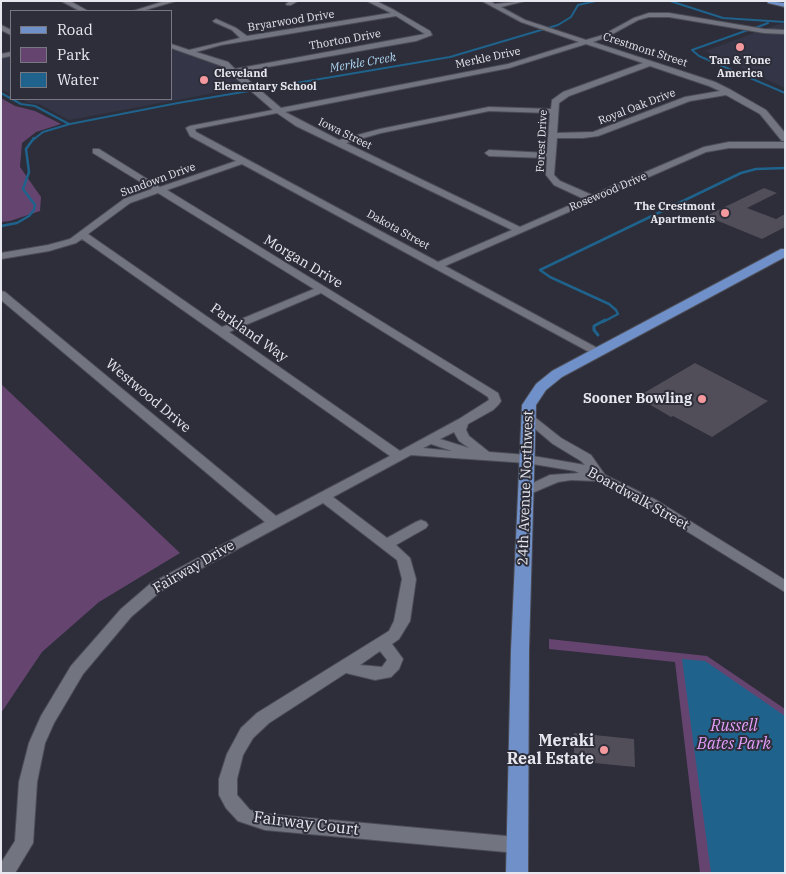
<!DOCTYPE html>
<style>
body{margin:0}
#map{position:relative;width:786px;height:874px;overflow:hidden;background:#2d2e39;font-family:"IBM Plex Serif",serif}
canvas{display:block}
.frame{position:absolute;inset:0;border:2px solid #e7e8ef;pointer-events:none}
.legend{position:absolute;left:10px;top:10px;width:162px;height:90px;box-sizing:border-box;background:#2d2e39;border:1px solid #777882;margin:0;padding:6px 9px;list-style:none;font-size:15px;color:#e7e8ef}
.legend li{display:flex;align-items:center;gap:10px;height:25px}
.legend b{width:25px;border:1px solid #777882}
</style>
<div id="map">
<canvas width="786" height="874"></canvas>
<div class="frame"></div>
<ul class="legend">
<li><b style="height:6px;background:#7090c9"></b>Road</li>
<li><b style="height:14px;background:#664470"></b>Park</li>
<li><b style="height:14px;background:#1f628c"></b>Water</li>
</ul>
</div>
<script>
const context = document.querySelector('canvas').getContext('2d');
context.lineJoin = 'round';
function fillPath(path, color) { context.fillStyle = color; context.fill(path, 'evenodd'); }
const shape = rows => new Path2D(rows.map(r => 'M' + r).join(''));
function stroke(path, color, width, dash) { context.strokeStyle = color; context.lineWidth = width; context.lineCap = dash ? 'butt' : 'round'; context.setLineDash(dash || []); context.stroke(path); }
function label(font, color, halo, rows, align = 'center') {
  context.font = font + ' "IBM Plex Serif",serif'; context.lineWidth = 4; context.setLineDash([]); context.textBaseline = 'middle'; context.strokeStyle = halo; context.fillStyle = color; for (const [text, x, y, turn = 0] of rows) {
    context.save(); context.translate(x, y); context.rotate((+turn || 0) * Math.PI / 180); context.textAlign = isNaN(turn) ? turn : align; if (halo) context.strokeText(text, 0, 0); context.fillText(text, 0, 0); context.restore();
  }
}
fillPath(shape([
 [785,23,785,88,705,51,776,25],
 [171,49,218,64,246,87,69,120,39,104,29,103,21,99,171,99],
 [11,55,11,94,1,89,1,58]
]), '#343647');
fillPath(shape([
 [1,98,15,106,35,111,61,124,36,132,22,143,20,167,41,197,40,211,10,221,1,222],
 [1,384,180,553,99,602,42,652,1,713],
 [549,639,707,656,785,709,785,873,700,873,675,662,549,649]
]), '#664470');
fillPath(shape([
 [682,659,705,661,785,716,785,873,711,873]
]), '#1f628c');
stroke(shape([
 [670,1,723,18,785,22],
 [755,28,768,23],
 [748,30,692,50,699,56,785,93],
 [1,93,21,104,35,106,69,124],
 [33,140,43,132,70,124,178,103,450,57,558,25,571,17,578,5,596,1]
]), '#1f628c', 2);
stroke(shape([
 [1,226,17,223,29,216,34,210,35,205,23,189,29,172,26,149,34,138],
 [603,322,618,314,616,310,609,304,550,277,540,270,741,173,756,169,785,168]
]), '#1f628c', 2.5);
stroke(shape([
 [598,335,594,330,594,326,605,320]
]), '#1f628c', 3);
fillPath(shape([
 [764,188,777,193,747,208,776,219,785,214,785,227,762,239,706,216],
 [695,363,768,401,712,437,673,416,671,417,637,397],
 [574,733,634,739,635,767,574,761]
]), '#514e59');
const minor = shape([
 [61,1,70,1,88,11,80,11,61,1],
 [165,1,176,1,142,11,133,11,165,1],
 [290,1,298,1,291,5,287,5,286,4,290,1],
 [367,1,376,1,394,10,430,31,432,35,416,41,239,72,281,108,508,64,579,42,521,22,482,1,490,1,495,4,525,1,501,7,525,20,586,40,603,35,634,18,649,13,669,13,764,29,785,30,785,34,764,33,669,17,649,17,638,20,607,37,593,42,715,82,731,90,766,110,785,133,785,141,782,141,760,114,726,95,690,101,598,136,583,138,557,138,554,175,560,181,592,195,704,147,729,142,785,142,785,148,729,148,706,152,445,266,601,350,603,352,601,354,593,354,242,164,167,190,498,393,501,401,499,404,493,410,468,424,466,430,469,436,489,452,527,455,585,465,581,461,553,444,522,418,524,415,532,415,561,438,591,455,605,475,656,500,785,580,785,592,646,506,597,481,571,480,558,482,525,496,518,492,520,489,550,475,579,473,575,471,527,463,411,455,333,497,387,538,416,522,421,520,426,522,428,525,426,528,396,545,410,558,416,579,410,621,399,639,392,644,403,659,399,669,391,677,375,680,346,673,269,723,253,738,243,755,237,779,237,795,250,810,265,814,517,837,523,839,526,845,523,851,517,853,265,830,238,821,226,808,219,795,219,779,227,754,241,728,257,713,389,631,394,621,402,579,397,560,323,503,178,581,160,592,131,617,83,674,54,723,45,743,37,782,33,843,15,873,1,873,1,863,15,841,19,782,29,743,41,716,71,666,121,609,150,584,265,522,1,300,1,291,5,292,276,516,390,456,82,239,76,243,49,251,1,259,1,253,48,245,70,239,124,199,152,189,93,153,93,149,99,149,160,187,236,161,190,136,186,128,190,126,273,110,222,66,171,48,171,44,189,50,240,38,232,30,214,22,213,21,216,19,236,28,247,36,391,13,367,1],
 [396,16,425,34,235,69,228,62,196,52,221,45,396,16],
 [586,44,643,63,563,92,552,100,551,109,489,107,380,129,339,140,285,112,509,68,586,44],
 [650,66,709,86,720,91,685,97,593,132,557,133,559,103,569,96,650,66],
 [489,111,550,113,547,153,489,150,485,153,489,156,547,158,546,175,554,185,584,199,520,227,346,143,381,133,489,111],
 [277,113,296,126,512,230,438,262,196,132,195,129,277,113],
 [158,193,314,289,222,327,88,234,130,203,158,193],
 [321,293,482,393,488,397,489,400,459,419,400,451,229,332,321,293],
 [454,432,459,441,469,448,440,439,454,432],
 [431,444,452,451,423,448,431,444],
 [380,651,387,660,382,667,360,665,380,651],
 [1,25,11,30,11,35,1,30,1,25],
 [11,52,11,56,1,58,1,54,11,52]
]);
const major = shape([
 [767,1,785,3,785,7,768,3,767,1],
 [781,249,785,249,785,257,562,377,546,390,536,405,529,650,528,873,506,873,511,650,522,405,536,384,552,371,781,249]
]);
stroke(minor, '#4c4d56', 2);
stroke(major, '#4c4d56', 2);
fillPath(minor, '#727480');
fillPath(major, '#7090c9');
for (const [x, y, r, color] of [
 [740,47,5,"#f49a9f"],
 [204,80,5,"#f49a9f"],
 [725,213,5,"#f49a9f"],
 [702,399,5,"#f49a9f"],
 [604,750,5,"#f49a9f"]
]) { const dot = new Path2D(); dot.arc(x, y, r, 0, 2 * Math.PI); context.fillStyle = color; context.fill(dot); stroke(dot, '#2d2e39', 2); }
label('11px', '#e7e8ef', '#2d2e39', [
 ["Bryarwood Drive",291,21,-9],
 ["Thorton Drive",345,40,-10],
 ["Crestmont Street",645,50,18],
 ["Merkle Drive",488,58,-12],
 ["Royal Oak Drive",637,107,-21],
 ["Iowa Street",345,134,26],
 ["Forest Drive",542,141,-87],
 ["Sundown Drive",158,180,-20],
 ["Rosewood Drive",608,192,-23],
 ["Dakota Street",398,230,29]
]);
label('bold 11px', '#e7e8ef', '#2d2e39', [
 ["Tan & Tone",740,61],
 ["America",740,74],
 ["Cleveland",214,74,"left"],
 ["Elementary School",214,87,"left"],
 ["The Crestmont",715,207,"right"],
 ["Apartments",715,220,"right"]
]);
label('italic 12px', '#add4f2', '#2d2e39', [
 ["Merkle Creek",363,63,-10]
]);
label('14px', '#e7e8ef', '#2d2e39', [
 ["Morgan Drive",303,262,31],
 ["Parkland Way",249,333,35],
 ["Westwood Drive",148,396,40],
 ["24th Avenue Northwest",526,488,-88],
 ["Boardwalk Street",638,499,29],
 ["Fairway Drive",194,567,-30]
]);
label('bold 14px', '#e7e8ef', '#2d2e39', [
 ["Sooner Bowling",692,399]
], 'right');
label('italic 16px', '#e69efb', '#2d2e39', [
 ["Russell",734,726],
 ["Bates Park",734,744]
]);
label('bold 16px', '#e7e8ef', '#2d2e39', [
 ["Meraki",594,741],
 ["Real Estate",594,759]
], 'right');
label('16px', '#e7e8ef', '#2d2e39', [
 ["Fairway Court",306,824,7]
]);
</script>
